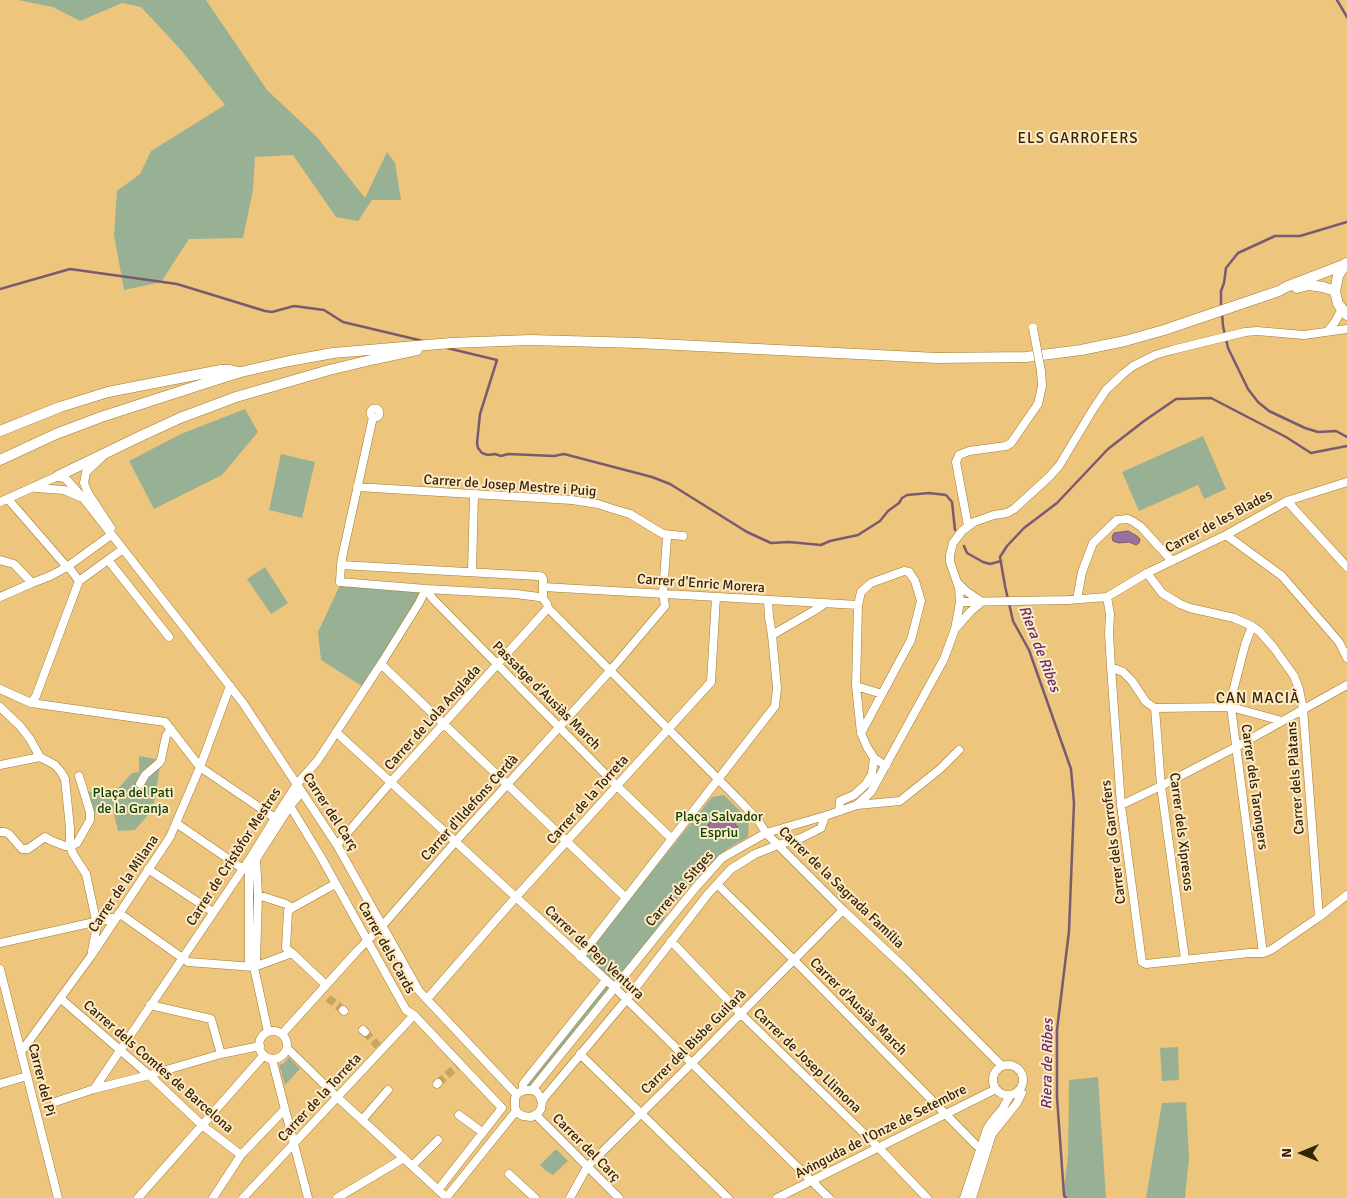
<!DOCTYPE html>
<meta charset="utf-8">
<style>
body{margin:0}
#map{position:relative;width:1347px;height:1198px;overflow:hidden;background:#eec57d;font-family:Signika,sans-serif}
canvas{display:block}
.north{position:absolute;left:1277px;top:1128px;width:50px;height:50px;-webkit-text-stroke:4px #feeac7;paint-order:stroke;rotate:270deg;font-size:14px;font-weight:700;line-height:20px;text-align:center;color:#342405}
.north::after{content:'';display:block;margin:auto;width:18px;height:22px;background:#342405;clip-path:polygon(50% 0,100% 100%,50% 72%,0 100%)}
</style>
<div id="map">
<canvas width="1347" height="1198"></canvas>
<div class="north">N</div>
</div>
<script>
const context = document.querySelector('canvas').getContext('2d');
context.lineJoin = 'round';
function fillPath(path, color) { context.fillStyle = color; context.fill(path, 'evenodd'); }
const shape = rows => new Path2D(rows.map(r => 'M' + r).join(''));
function stroke(path, color, width, dash) { context.strokeStyle = color; context.lineWidth = width; context.lineCap = dash ? 'butt' : 'round'; context.setLineDash(dash || []); context.stroke(path); }
function label(font, color, halo, rows, align = 'center') {
  context.font = font + ' Signika,sans-serif'; context.lineWidth = 4; context.setLineDash([]); context.textBaseline = 'middle'; context.strokeStyle = halo; context.fillStyle = color; for (const [text, x, y, turn = 0] of rows) {
    context.save(); context.translate(x, y); context.rotate((+turn || 0) * Math.PI / 180); context.textAlign = isNaN(turn) ? turn : align; if (halo) context.strokeText(text, 0, 0); context.fillText(text, 0, 0); context.restore();
  }
}
fillPath(shape([
 [18,0,206,0,267,90,317,137,365,198,387,152,395,163,401,200,372,200,358,221,336,217,293,155,255,157,253,190,243,238,189,239,161,282,124,290,114,235,117,191,140,174,151,151,225,105,181,50,141,7,122,3,80,21,53,7],
 [245,409,258,432,222,475,154,509,129,461,181,434],
 [1203,436,1226,489,1204,499,1198,485,1139,511,1122,472],
 [281,454,315,462,302,518,269,510],
 [265,567,288,603,271,614,247,579],
 [342,581,426,589,365,688,321,660,318,632],
 [139,756,161,760,153,809,135,830,118,831,113,810,90,812,86,792,116,791,132,773,139,772],
 [724,795,749,820,748,837,727,849,681,894,670,907,659,928,613,984,583,957,712,797],
 [606,983,610,987,531,1086,524,1086],
 [1178,1047,1179,1080,1162,1081,1160,1048],
 [289,1057,300,1069,285,1085,279,1065,284,1063],
 [1098,1077,1106,1198,1063,1198,1068,1155,1069,1080],
 [1186,1102,1189,1158,1185,1198,1146,1198,1162,1103],
 [556,1149,568,1161,553,1175,546,1171,540,1165]
]), '#98b194');
const water = shape([
 [1128,531,1137,536,1140,539,1139,543,1136,545,1129,542,1119,543,1113,541,1112,537,1114,533,1128,531],
 [725,814,738,827,732,834,720,837,710,835,703,831,714,818,725,814]
]);
fillPath(water, '#98719e');
stroke(water, '#7a5a70', 1);
stroke(shape([
 [1337,0,1347,17],
 [0,289,70,269,177,284,265,311,272,312,294,306,324,310,343,322,423,341],
 [1221,307,1221,291,1224,283,1226,268,1238,253,1275,236,1300,236,1347,222],
 [1222,312,1223,326,1228,348,1248,389,1258,402,1269,411,1305,428,1318,432,1336,431,1347,437],
 [447,348,497,360,480,414,477,443,478,448,482,453,488,455,495,454,501,456,508,454,554,456,564,454,652,477,670,484,747,532,771,543,789,542,821,545,830,541,858,535,880,521,888,511,899,503,902,498,907,495,929,493,946,495,952,502,955,530],
 [964,546,967,553,983,562,990,564,1001,561],
 [1066,1198,1064,1195,1057,1097,1057,1030,1069,931,1074,803,1071,769,1029,650,1013,621,1005,586,1000,557,1007,546,1024,528,1057,503,1108,449,1144,421,1176,399,1211,398,1286,437,1311,453,1347,446]
]), '#7a5a70', 2.5);
stroke(shape([
 [328,998,343,1010],
 [365,1032,378,1046],
 [438,1083,457,1066]
]), '#c9a565', 8, [8, 4]);
const minor = shape([
 [1328,331,1335,322,1342,309],
 '370.5 413a4.5 4.5 0 1 1 9 0a4.5 4.5 0 1 1-9 0Z',
 [102,457,86,472,84,483,88,493,111,528],
 [357,487,572,500,598,504,613,509,630,514,663,534,683,536],
 [36,488,64,490,80,497],
 [8,499,67,567],
 [1287,501,1347,567],
 [0,502,58,476,66,479,84,499,243,703,337,845,419,991,517,1095],
 [968,526,956,462,959,455,969,451,1006,446,1011,443,1038,404,1042,386,1041,371],
 [1226,535,1282,576,1339,642,1347,658],
 [0,560,14,564,32,583,50,576,67,567,111,535],
 [108,560,169,637],
 [341,565,538,576,542,577,543,579,543,595,542,597,539,597,516,594,426,589,340,582,341,565,343,553,373,417],
 [68,566,79,581],
 [472,572,474,495],
 [1147,573,1162,593,1180,604,1190,608,1234,618,1252,626,1260,632,1274,648,1294,676,1299,689,1303,709,1319,917],
 [79,581,123,549],
 [958,583,966,591,982,602],
 [543,587,858,605],
 [426,589,433,599,617,786,672,839],
 [0,597,32,583],
 [542,597,547,604,548,608,733,794,758,820,766,833,843,910,907,970,1002,1066],
 [1107,597,1110,614,1109,633,1111,667,1121,805,1142,962,1146,964,1249,953,1263,953,1271,950,1319,917,1347,895],
 [1077,599,1082,572,1093,543,1117,520,1128,519,1134,522,1141,527,1172,561],
 [960,602,1068,600,1107,597,1147,573,1226,535,1287,501,1347,482],
 [1252,626,1245,645,1231,699,1231,707,1263,953],
 [955,629,971,611,982,602],
 [772,635,817,609,824,604],
 [381,664,626,898],
 [1111,667,1123,672,1132,681,1146,702,1155,708,1231,707,1282,721],
 [856,686,882,694],
 [0,689,31,703,165,722,200,767,275,818],
 [31,703,36,696,79,581],
 [0,707,20,726,30,739,40,757,55,765,61,772,65,779,70,828,70,846,73,854,86,874,97,925,92,951],
 [1155,708,1161,786,1185,959],
 [336,732,615,988,829,1198],
 [861,733,911,640,921,601,915,581,909,572,904,571,871,583,861,592,858,605,856,686,861,733,867,747,874,758,886,766],
 [0,765,40,757],
 [140,784,145,775,159,763,161,760,166,736,171,729],
 [857,805,900,801,940,769,959,750],
 [1121,805,1161,786,1236,747,1347,685],
 [290,806,321,857,406,1010,414,1015,502,1108,438,1190],
 [839,811,840,801,854,795,866,784,872,774,874,758],
 [176,823,243,869],
 [0,832,5,832,9,834,22,849,28,849,45,837,52,841,65,846,70,846,77,843,90,820,90,812,79,776],
 [337,845,391,782,548,608],
 [249,860,249,961,254,967,268,1032],
 [148,869,213,912],
 [717,884,793,959,977,1146,980,1147],
 [258,895,286,904,292,908,335,884],
 [292,908,288,911,286,948,292,953],
 [119,913,188,962,254,967,292,953,326,985],
 [671,941,740,1013,879,1148,927,1198],
 [0,943,117,917],
 [580,957,775,706,777,688,772,635,769,617,768,601],
 [254,967,256,961,258,895,256,859,290,806,302,792],
 [0,969,58,1198],
 [60,998,149,1075,202,1125,241,1155],
 [427,999,516,897,711,682,716,597],
 [150,1005,211,1019,221,1054],
 [343,1010,344,1011],
 [363,1030,365,1032],
 '259 1045a14 14 0 1 1 28 0a14 14 0 1 1-28 0Z',
 [282,1034,357,951,383,925,456,841,610,671,665,606,663,593,667,537,666,535],
 [287,1048,337,1097,447,1198],
 [21,1052,91,956,170,837,200,767,230,686],
 [580,1054,728,1198],
 [272,1059,308,1198],
 '993 1080a15 15 0 1 1 30 0a15 15 0 1 1-30 0Z',
 [0,1084,27,1076],
 [437,1084,438,1083],
 [94,1089,249,860,275,818,297,784,318,760,381,664,419,603,426,589],
 [523,1090,523,1084,606,980],
 [532,1090,696,887,722,858,766,833,825,816,857,805,871,792,944,659,955,629,960,602,959,588,950,562,950,555,953,543,962,531,974,522,994,515,1007,513,1014,509,1049,477,1059,466,1092,411,1106,390,1123,374,1133,366,1155,355,1172,350,1245,332,1257,331,1304,335,1347,329],
 [55,1102,94,1089,149,1075,221,1054,260,1046],
 [542,1102,540,1097,537,1092,532,1090,525,1090,518,1093,515,1098,515,1108,518,1113,523,1116,531,1117,538,1113,541,1109,542,1102,544,1098,626,1000,708,894,731,869,755,854,778,845,801,838,821,828,825,816],
 [459,1115,482,1132],
 [536,1115,619,1198],
 [362,1120,388,1090],
 [412,1166,438,1140],
 [509,1174,535,1198],
 [138,1198,264,1055],
 [213,1198,241,1155,285,1109],
 [243,1198,414,1015],
 [337,1198,404,1158],
 [446,1198,516,1111],
 [570,1198,587,1167,691,1064,843,910],
 [777,1198,996,1089],
 [964,1198,987,1129,993,1120,1003,1108,1010,1095],
 [972,1198,992,1134,1017,1103,1022,1093]
]);
const major = shape([
 [1346,263,1338,276,1335,291,1338,304,1347,315],
 [1297,288,1309,285,1323,287,1335,291],
 [0,431,60,407,108,392,221,370,230,370,238,372],
 [0,460,56,434,101,417,209,382,241,372,289,361,333,353,451,343,530,340,638,343,937,358,1026,357,1081,350,1125,341,1164,330,1279,291,1286,287,1346,264],
 [58,476,143,435,180,418,236,397,329,370,375,359,417,350]
]);
stroke(minor, '#a07a30', 9);
stroke(major, '#a07a30', 11);
stroke(minor, '#fff', 8);
stroke(major, '#fff', 10);
const minorBridge = shape([
 [1033,328,1041,371]
]);
stroke(minorBridge, '#a07a30', 9, []);
stroke(minorBridge, '#fff', 8);
label('14px', '#342405', '#feeac7', [
 ["Carrer de Josep Mestre i Puig",510,486,4],
 ["Carrer de les Blades",1219,522,-28],
 ["Carrer d'Enric Morera",701,584,4],
 ["Passatge d'Ausiàs March",546,696,45],
 ["Carrer de Lola Anglada",433,718,-48],
 ["Carrer dels Plàtans",1296,778,-94],
 ["Carrer dels Tarongers",1254,787,82],
 ["Carrer de la Torreta",588,800,-48],
 ["Carrer d'Ildefons Cerdà",470,808,-48],
 ["Carrer del Carç",330,812,57],
 ["Carrer dels Xipresos",1181,832,83],
 ["Carrer dels Garrofers",1114,842,-97],
 ["Carrer de Cristòfor Mestres",234,857,-57],
 ["Carrer de la Milana",124,884,-56],
 ["Carrer de la Sagrada Família",841,888,44],
 ["Carrer de Sitges",680,889,-49],
 ["Carrer dels Cards",386,948,61],
 ["Carrer de Pep Ventura",594,953,43],
 ["Carrer d'Ausiàs March",858,1007,45],
 ["Carrer del Bisbe Guilarà",694,1042,-45],
 ["Carrer de Josep Llimona",807,1061,44],
 ["Carrer dels Comtes de Barcelona",158,1067,41],
 ["Carrer del Pi",41,1080,76],
 ["Carrer de la Torreta",320,1098,-47],
 ["Avinguda de l'Onze de Setembre",881,1132,-27],
 ["Carrer del Carç",586,1148,45]
]);
label('14px', '#064300', '#feeac7', [
 ["Plaça del Pati",133,793],
 ["de la Granja",133,809],
 ["Plaça Salvador",719,817],
 ["Espriu",719,833]
]);
context.letterSpacing = '1px';
label('15px', '#342405', '#feeac7', [
 ["ELS GARROFERS",1078,139],
 ["CAN MACIÀ",1258,699]
]);
context.letterSpacing = '0px';
label('italic 15px', '#622f6b', '#feeac7', [
 ["Riera de Ribes",1039,649,69],
 ["Riera de Ribes",1048,1064,-89]
]);
</script>
